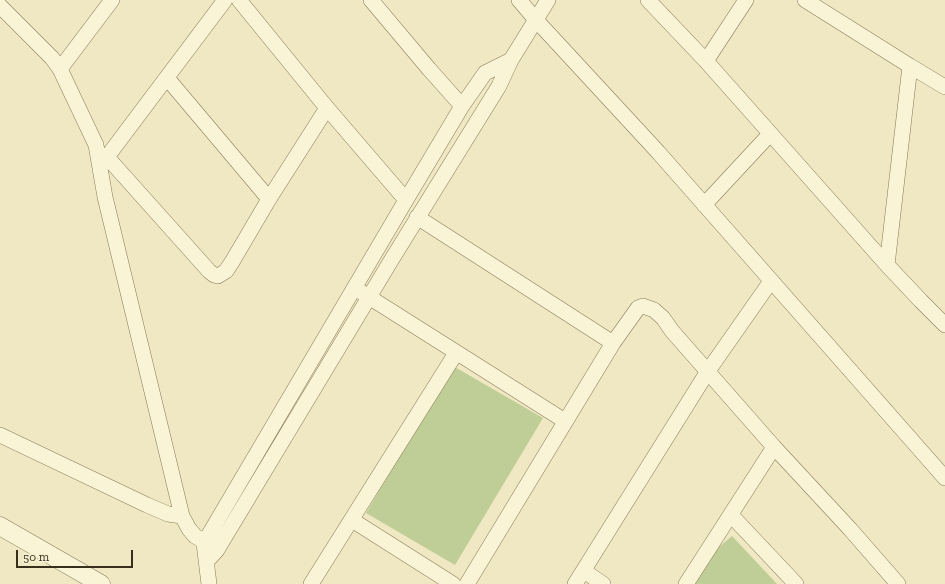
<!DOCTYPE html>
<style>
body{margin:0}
#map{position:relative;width:945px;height:584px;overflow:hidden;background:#efe8c2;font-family:"Zilla Slab",serif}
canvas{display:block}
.scale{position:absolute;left:16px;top:550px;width:117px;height:18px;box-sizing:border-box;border:2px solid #382e1d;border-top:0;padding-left:5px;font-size:12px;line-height:14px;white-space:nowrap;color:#382e1d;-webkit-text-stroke:3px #f6f1d2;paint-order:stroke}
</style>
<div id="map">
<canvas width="945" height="584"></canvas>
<div class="scale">50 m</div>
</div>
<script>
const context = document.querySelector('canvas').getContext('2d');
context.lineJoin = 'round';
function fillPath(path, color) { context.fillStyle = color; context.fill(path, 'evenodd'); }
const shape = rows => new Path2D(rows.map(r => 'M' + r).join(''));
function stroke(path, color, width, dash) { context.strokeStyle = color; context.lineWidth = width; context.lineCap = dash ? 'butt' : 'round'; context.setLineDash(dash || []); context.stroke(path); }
fillPath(shape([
 [453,366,543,418,455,565,366,513],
 [732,536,777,584,692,584,713,552]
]), '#bfcd96');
const minor = shape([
 [239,0,327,108,406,200],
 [371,0,429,69,462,106],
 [519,0,536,20,658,152,945,478],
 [648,0,706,61,887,265,910,66,805,0],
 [0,6,52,58,60,69,96,145,105,197,182,516,189,529,195,536,213,547],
 [706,61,746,0],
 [910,66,945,87],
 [60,69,112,0],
 [167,78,269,199],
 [107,157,209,271,214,275,218,276,226,271,232,262,269,199,327,108],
 [98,158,107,157,225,0],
 [704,205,770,134],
 [417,217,613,343],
 [887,265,921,301,945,325],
 [361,292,565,421],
 [0,435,147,505,168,514,182,516],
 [731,515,796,584],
 [352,520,453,584],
 [207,561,217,550,392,259,499,86,511,60,548,0],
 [584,571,603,584],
 [209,584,204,543,406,200,462,106,485,73,511,60],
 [311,584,456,353],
 [467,584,613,343,638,308,643,306,654,310,663,318,672,331,774,447,850,529,898,584],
 [575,584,708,371,771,281],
 [686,584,774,447]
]);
const tertiary = shape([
 [0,526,101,584]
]);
stroke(minor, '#897959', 16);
stroke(tertiary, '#897959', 19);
stroke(minor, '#f9f4d6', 15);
stroke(tertiary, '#f9f4d6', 18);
</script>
